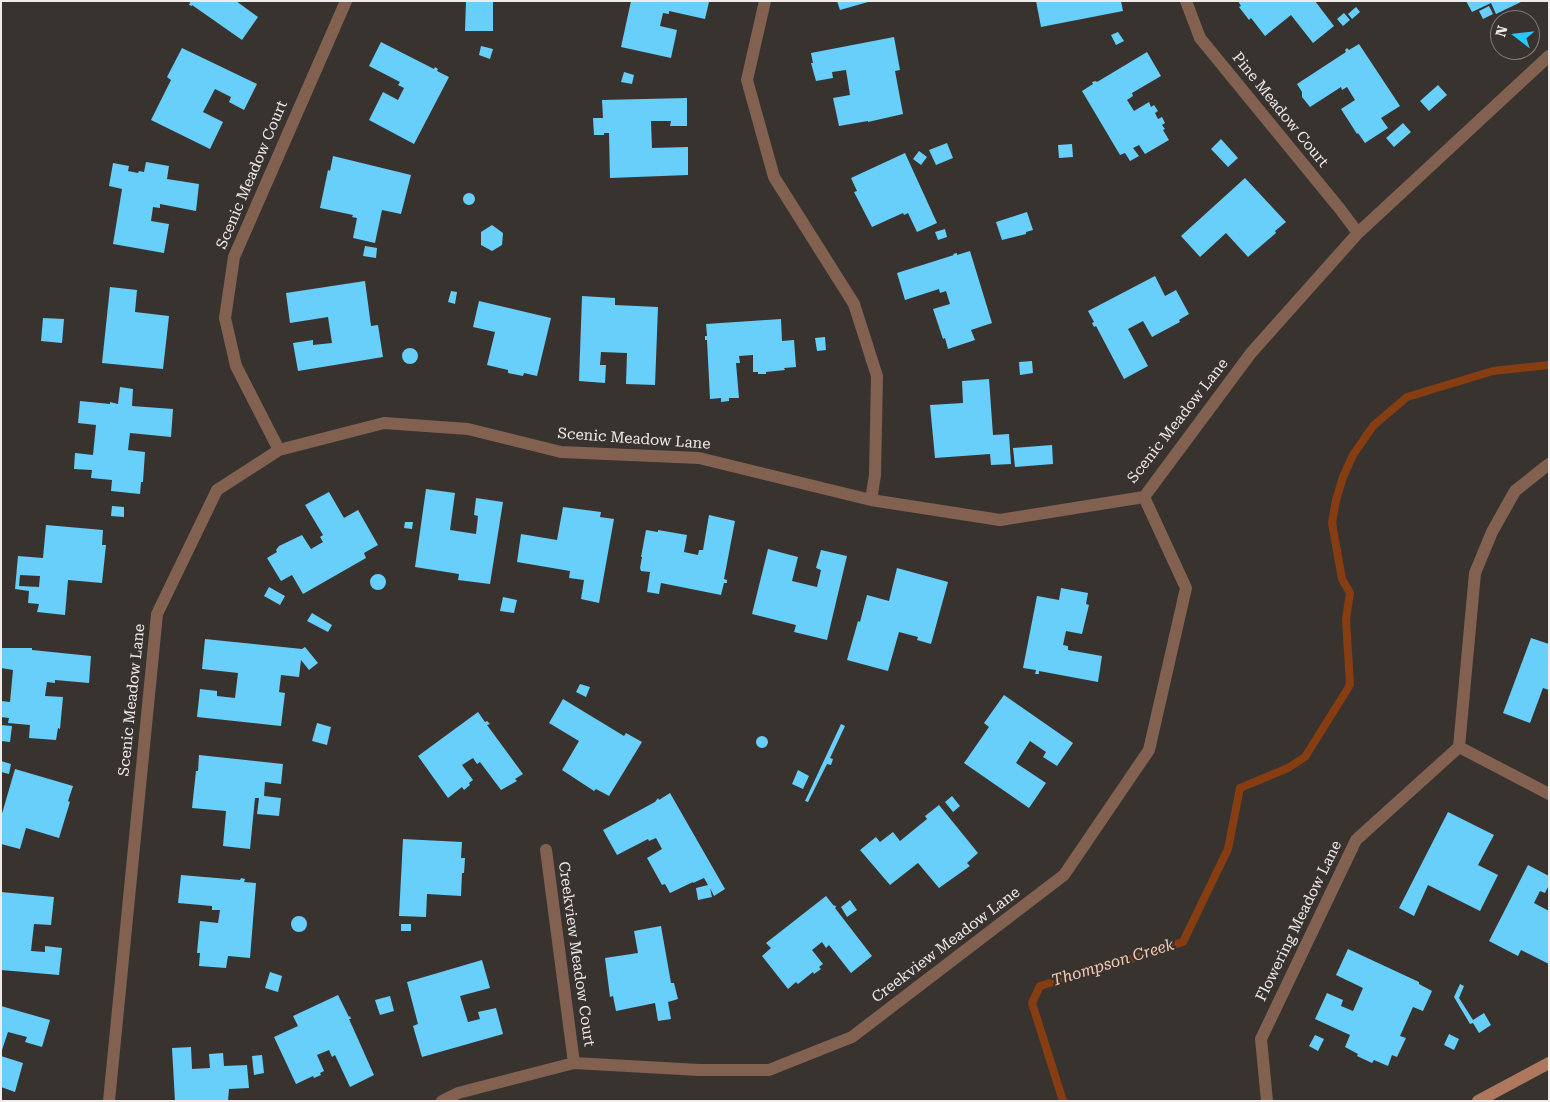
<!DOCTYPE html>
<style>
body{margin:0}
#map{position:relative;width:1550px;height:1102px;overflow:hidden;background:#393330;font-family:"Roboto Serif",serif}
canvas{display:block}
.frame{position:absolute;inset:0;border:2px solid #f0ecea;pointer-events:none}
.north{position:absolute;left:1490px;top:10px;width:50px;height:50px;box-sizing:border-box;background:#393330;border:1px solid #827d7a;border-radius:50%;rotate:286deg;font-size:14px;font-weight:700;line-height:20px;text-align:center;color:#f0ecea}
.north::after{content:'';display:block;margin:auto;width:18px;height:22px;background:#27c8ff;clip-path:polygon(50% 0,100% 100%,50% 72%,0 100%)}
</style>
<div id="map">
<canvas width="1550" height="1102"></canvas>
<div class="frame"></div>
<div class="north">N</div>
</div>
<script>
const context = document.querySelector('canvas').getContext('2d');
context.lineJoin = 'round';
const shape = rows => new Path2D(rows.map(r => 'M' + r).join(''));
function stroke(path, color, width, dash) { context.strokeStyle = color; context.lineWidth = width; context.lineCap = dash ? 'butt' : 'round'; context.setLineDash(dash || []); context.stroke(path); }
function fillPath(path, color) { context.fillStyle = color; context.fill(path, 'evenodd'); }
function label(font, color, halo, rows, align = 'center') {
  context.font = font + ' "Roboto Serif",serif'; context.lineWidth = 5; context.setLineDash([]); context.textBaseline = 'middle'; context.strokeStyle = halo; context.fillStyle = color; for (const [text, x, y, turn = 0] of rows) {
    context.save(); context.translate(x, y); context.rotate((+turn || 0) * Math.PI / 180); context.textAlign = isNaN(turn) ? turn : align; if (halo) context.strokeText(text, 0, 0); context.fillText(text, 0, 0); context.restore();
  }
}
stroke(shape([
 [1063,1101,1032,1003,1040,986,1128,960,1183,942,1228,849,1240,788,1288,768,1305,757,1350,685,1346,619,1350,593,1342,579,1332,523,1336,500,1343,477,1353,455,1373,426,1407,397,1493,371,1549,365]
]), '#863d12', 8);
fillPath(shape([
 [189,1,236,1,258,17,242,40,192,5,192,6,189,5,190,3],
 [466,1,493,1,493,31,465,31],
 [631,1,707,1,709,2,705,19,669,11,669,14,663,13,660,26,677,30,671,58,621,47],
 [837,1,868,1,868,2,840,10],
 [1036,1,1121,1,1123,11,1041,27],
 [1238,1,1315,1,1334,26,1313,43,1291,15,1265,36,1251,18,1249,20,1239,7,1241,6],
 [1466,1,1523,1,1496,14,1491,3,1472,12],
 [1489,6,1493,14,1483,19,1479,11],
 [1356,7,1360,12,1352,19,1348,14],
 [1344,13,1350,20,1343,26,1337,19],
 [1118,32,1124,41,1116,45,1111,35],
 [894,37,900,70,895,71,903,114,868,122,868,121,839,126,833,98,850,95,846,70,832,72,833,78,816,81,811,63,813,63,811,53],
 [381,42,434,69,435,67,438,69,437,71,449,77,414,144,369,120,383,92,398,100,404,88,398,85,400,82,369,66],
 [1359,44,1400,106,1381,118,1388,128,1365,143,1358,133,1357,134,1341,109,1355,100,1347,87,1342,90,1341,87,1310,107,1302,97,1302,92,1297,84,1346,52,1345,50,1347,48,1349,50],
 [481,46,493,49,490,59,479,55],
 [182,48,257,84,244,110,229,102,231,97,215,89,203,112,223,122,210,149,151,120,171,80,167,77],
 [1147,52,1161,76,1132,93,1133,96,1127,100,1134,111,1149,102,1151,107,1154,105,1158,111,1155,113,1158,119,1162,117,1165,123,1162,125,1165,129,1163,130,1169,140,1145,154,1139,145,1133,148,1139,156,1130,161,1125,153,1120,155,1082,91,1093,84,1092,82,1096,81,1097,82],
 [624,72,634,75,632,84,621,82],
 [1438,85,1447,95,1429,111,1420,101],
 [687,98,687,126,670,126,671,121,651,121,652,148,688,147,688,175,610,178,609,133,604,133,604,135,594,135,593,118,603,118,602,100],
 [1403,123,1411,132,1394,147,1386,138],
 [1221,139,1238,158,1228,167,1211,149],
 [947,143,953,158,936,165,929,150],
 [1072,144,1073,157,1059,158,1058,145],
 [919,151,927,157,921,165,913,159],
 [905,153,937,223,917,232,908,213,904,215,903,213,872,227,854,192,857,191,851,178],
 [333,156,411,175,401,214,382,210,375,243,353,238,357,218,352,217,353,215,320,208,328,170,330,171],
 [146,162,169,166,167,179,199,184,196,211,160,204,160,208,153,207,151,221,169,224,164,253,113,244,122,189,109,186,113,163,129,166,128,171,138,173,139,171,144,172],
 [1245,178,1286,222,1275,231,1276,233,1248,257,1226,233,1200,257,1181,236],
 '463 199a6 6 0 1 1 12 0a6 6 0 1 1-12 0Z',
 [1027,212,1033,230,1026,232,1026,234,1002,240,996,222],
 [492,225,503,233,502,245,492,251,481,245,481,232],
 [945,229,947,237,938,240,935,232],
 [365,246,377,248,376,258,363,256],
 [970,251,992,323,971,330,975,340,948,349,945,338,943,339,933,309,950,304,946,291,940,293,939,289,905,300,897,273,954,255,953,254,957,253,957,255],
 [1155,276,1165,296,1176,290,1189,314,1179,320,1180,322,1152,337,1143,321,1128,329,1148,366,1124,379,1096,326,1094,327,1092,323,1094,322,1088,311],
 [365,281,371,326,378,325,383,357,298,371,293,343,313,340,313,345,332,343,328,317,290,323,286,293],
 [110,287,137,290,135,312,169,316,163,369,102,363],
 [451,291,457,292,455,304,448,302],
 [582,296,615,298,615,305,658,307,655,385,626,384,627,353,601,352,600,365,606,365,605,383,579,381],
 [479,301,551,318,537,376,524,373,523,376,508,373,508,370,487,365,495,332,473,327],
 [43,318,64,319,62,343,41,341],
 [781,319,782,341,794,340,796,367,784,368,785,370,766,372,766,374,758,374,758,372,753,372,753,355,739,356,740,363,736,363,739,398,729,398,729,401,721,402,721,398,710,399,707,340,705,340,705,336,707,336,706,324],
 [825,337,826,350,817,351,815,338],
 '402 356a8 8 0 1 1 16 0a8 8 0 1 1-16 0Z',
 [1032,361,1033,373,1020,375,1019,362],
 [989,379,993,435,1009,434,1011,464,991,465,990,454,935,458,930,405,963,403,962,381],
 [120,387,133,389,132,406,173,409,171,437,130,433,128,450,145,452,143,482,141,482,140,494,111,491,112,480,91,478,92,470,74,469,75,453,93,455,96,425,78,423,80,401,110,404,110,402,118,404],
 [1052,445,1053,464,1015,467,1013,448],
 [426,489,455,493,450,530,476,534,478,516,474,515,476,498,503,502,490,584,458,580,459,574,415,567],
 [329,492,344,518,358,510,378,545,364,553,366,558,303,594,292,575,281,581,267,558,277,552,276,550,279,546,302,535,311,549,323,542,320,537,323,535,305,505],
 [112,506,124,507,124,517,111,516],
 [563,507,601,512,600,517,614,519,599,603,581,599,584,580,569,578,570,571,517,562,521,534,557,540],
 [709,515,735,521,724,579,727,580,727,583,724,583,721,595,661,583,659,594,647,592,650,572,641,571,640,568,642,557,641,557,646,530,658,532,658,530,687,535,684,552,698,555,699,550,703,550],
 [405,522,413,522,412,529,404,528],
 [46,525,103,530,102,545,106,545,102,583,68,580,65,615,37,612,39,604,28,603,29,591,15,589,18,556,43,558],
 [20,575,40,576,39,587,19,586],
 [768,549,798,557,792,581,817,587,821,570,816,568,821,550,847,556,827,640,794,632,796,625,752,614],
 [897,568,948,582,931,644,917,640,918,637,899,632,888,671,847,660,858,621,860,622,867,595,889,601],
 '370 582a8 8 0 1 1 16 0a8 8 0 1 1-16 0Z',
 [269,587,285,596,280,605,264,596],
 [1061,588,1088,593,1086,604,1089,605,1082,634,1066,631,1063,645,1068,646,1068,650,1102,656,1098,682,1039,671,1039,674,1035,674,1036,670,1023,668,1037,596,1059,600],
 [503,597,517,600,514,613,500,611],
 [312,613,332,625,328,632,307,621],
 [1531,638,1549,644,1549,690,1543,688,1530,723,1503,713],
 [205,639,302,649,305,647,318,663,309,670,301,660,299,677,281,675,279,692,285,693,281,726,197,717,200,689,217,691,217,696,235,698,238,673,202,669],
 [1,648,32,648,32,650,91,656,89,683,55,680,55,683,47,682,45,696,63,697,60,729,58,728,56,740,29,738,30,725,8,723,9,718,1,717,1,701,10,702,13,670,1,668],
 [580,684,590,687,586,697,576,692],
 [1004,695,1073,743,1057,766,1043,757,1046,752,1030,741,1016,763,1046,783,1029,808,964,763,989,727,984,723],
 [563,699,624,736,626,733,642,742,609,796,596,789,594,791,562,770,579,741,549,723],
 [478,712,485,722,487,721,490,724,487,725,523,774,515,779,517,781,501,790,480,762,477,764,473,758,462,765,473,780,469,783,470,785,464,790,462,787,448,798,418,756],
 [317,723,331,727,327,745,312,741],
 [841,724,845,726,830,758,833,759,831,765,827,764,808,802,805,801],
 [1,725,12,726,10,742,1,741],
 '756 742a6 6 0 1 1 12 0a6 6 0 1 1-12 0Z',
 [199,755,283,764,281,784,265,782,264,796,281,798,279,816,257,814,259,798,255,798,250,849,223,846,226,811,192,808,196,771,198,771],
 [1,761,11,764,9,774,1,772],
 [15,769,73,786,68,801,70,802,59,838,26,828,20,849,1,844,1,817],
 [798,770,809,776,803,789,792,784],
 [670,793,725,889,714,896,710,888,712,897,698,900,696,888,708,885,704,878,693,883,693,882,670,893,665,884,662,885,647,858,662,849,656,838,649,841,648,839,617,855,603,830,655,802,658,798,659,800],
 [952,796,960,806,953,812,945,802],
 [939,805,978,853,967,863,970,866,939,888,918,863,890,885,860,850,876,837,880,842,893,832,900,841,927,819,925,816],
 [1448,812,1494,835,1478,865,1498,875,1480,911,1428,885,1414,916,1399,908],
 [403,839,462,842,461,858,465,858,464,873,462,873,461,896,427,894,426,917,399,916],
 [1528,865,1549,876,1549,885,1545,893,1540,891,1534,903,1549,911,1549,964,1521,950,1518,956,1489,941],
 [181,875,240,880,241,878,245,879,244,882,256,883,250,958,228,956,226,968,199,966,200,953,197,953,200,921,218,923,220,910,212,910,212,906,178,903],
 [1,892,54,897,51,925,34,924,31,951,45,952,45,946,62,948,59,975,1,970],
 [826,896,834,906,835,905,836,907,835,908,872,956,851,973,829,945,826,948,822,942,812,950,823,964,819,967,821,969,814,974,813,972,798,984,796,982,788,989,762,956,771,948,766,943],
 [850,900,857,910,847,917,841,907],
 '291 924a8 8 0 1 1 16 0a8 8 0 1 1-16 0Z',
 [401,924,411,924,411,931,401,931],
 [661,926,671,983,674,983,678,999,668,1002,671,1019,658,1021,655,1003,616,1011,613,996,610,997,605,958,638,953,634,931],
 [1348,949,1419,982,1419,984,1432,991,1423,1011,1413,1007,1400,1036,1406,1038,1397,1057,1392,1055,1388,1066,1374,1060,1372,1063,1357,1056,1358,1054,1345,1047,1350,1035,1315,1019,1327,993,1343,1000,1341,1006,1353,1011,1363,988,1336,975],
 [482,960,490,988,460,996,468,1022,480,1019,478,1012,496,1008,503,1034,422,1057,413,1026,418,1024,407,982],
 [270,972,282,976,278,992,265,988],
 [1460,984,1464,986,1459,998,1473,1020,1484,1013,1491,1025,1479,1033,1473,1023,1470,1024,1454,997],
 [338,995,349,1017,350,1016,351,1019,349,1019,374,1075,350,1087,335,1055,332,1057,329,1050,317,1055,324,1071,320,1073,321,1075,314,1078,313,1076,296,1084,274,1037,298,1026,293,1016],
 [390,996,394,1011,380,1015,375,1000],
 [1,1006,50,1020,42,1047,25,1042,27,1037,8,1032,1,1053],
 [1449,1034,1459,1039,1454,1050,1444,1045],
 [1315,1035,1324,1039,1318,1051,1309,1046],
 [191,1047,192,1069,210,1068,209,1054,223,1053,224,1066,247,1065,249,1088,229,1089,228,1101,175,1101,172,1048],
 [262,1055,264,1073,254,1075,252,1056],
 [1,1056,23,1063,15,1092,1,1087]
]), '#68cffa');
stroke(shape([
 [765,1,747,80,774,177,854,304,877,376,875,475,871,500],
 [1186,1,1200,38,1340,209,1358,233],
 [279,450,236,366,225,318,234,257,346,1],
 [1459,747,1549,794],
 [546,850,574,1063],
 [109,1101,157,614,217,490,279,450,384,423,468,429,561,452,699,458,871,500,1000,520,1144,497,1251,353,1358,233,1549,56],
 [442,1101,458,1093,574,1063,699,1070,769,1070,852,1037,1064,875,1149,750,1186,588,1144,497],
 [1267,1101,1261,1039,1356,840,1459,747,1475,573,1492,532,1515,491,1549,464]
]), '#836150', 12);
stroke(shape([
 [1478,1101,1549,1063]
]), '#ae785e', 12);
label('15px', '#f0ecea', '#393330', [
 ["Pine Meadow Court",1280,110,51],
 ["Scenic Meadow Court",252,175,-67],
 ["Scenic Meadow Lane",1178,421,-52],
 ["Scenic Meadow Lane",634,439,4],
 ["Scenic Meadow Lane",132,700,-84],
 ["Flowering Meadow Lane",1299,921,-64],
 ["Creekview Meadow Lane",946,945,-37],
 ["Creekview Meadow Court",576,954,82]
]);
label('italic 16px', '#f6cab6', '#393330', [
 ["Thompson Creek",1113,963,-17]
]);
</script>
